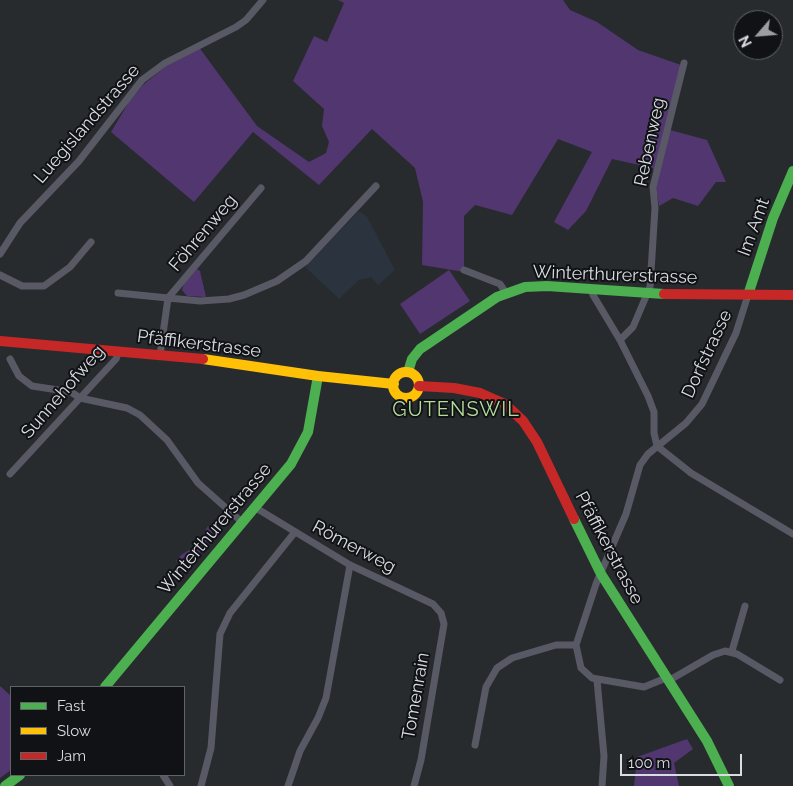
<!DOCTYPE html>
<meta charset="utf-8">
<style>
body{margin:0}
#map{position:relative;width:793px;height:786px;overflow:hidden;background:#282b2e;font-family:Raleway,sans-serif}
canvas{display:block}
.legend{position:absolute;left:10px;top:686px;width:175px;height:90px;box-sizing:border-box;background:#101215;border:1px solid #606367;margin:0;padding:6px 9px;list-style:none;font-size:15px;color:#d9dce1}
.legend li{display:flex;align-items:center;gap:10px;height:25px}
.legend b{width:25px;border:1px solid #606367}
.north{position:absolute;left:733px;top:10px;width:50px;height:50px;box-sizing:border-box;background:#101215;border:1px solid #606367;border-radius:50%;rotate:243deg;font-size:14px;font-weight:700;line-height:20px;text-align:center;color:#d9dce1}
.north::after{content:'';display:block;margin:auto;width:18px;height:22px;background:#9b9ea2;clip-path:polygon(50% 0,100% 100%,50% 72%,0 100%)}
.scale{position:absolute;left:620px;top:754px;width:122px;height:22px;box-sizing:border-box;border:2px solid #d9dce1;border-top:0;padding-left:6px;font-size:15px;line-height:18px;white-space:nowrap;color:#d9dce1;-webkit-text-stroke:4px #101215;paint-order:stroke}
</style>
<div id="map">
<canvas width="793" height="786"></canvas>
<ul class="legend">
<li><b style="height:6px;background:#4caf50"></b>Fast</li>
<li><b style="height:6px;background:#ffc107"></b>Slow</li>
<li><b style="height:6px;background:#c62828"></b>Jam</li>
</ul>
<div class="north">N</div>
<div class="scale">100 m</div>
</div>
<script>
const context = document.querySelector('canvas').getContext('2d');
context.lineJoin = 'round';
function fillPath(path, color) { context.fillStyle = color; context.fill(path, 'evenodd'); }
const shape = rows => new Path2D(rows.map(r => 'M' + r).join(''));
function stroke(path, color, width, dash) { context.strokeStyle = color; context.lineWidth = width; context.lineCap = dash ? 'butt' : 'round'; context.setLineDash(dash || []); context.stroke(path); }
function label(font, color, halo, rows, align = 'center') {
  context.font = font + ' Raleway,sans-serif'; context.lineWidth = 4; context.setLineDash([]); context.textBaseline = 'middle'; context.strokeStyle = halo; context.fillStyle = color; for (const [text, x, y, turn = 0] of rows) {
    context.save(); context.translate(x, y); context.rotate((+turn || 0) * Math.PI / 180); context.textAlign = isNaN(turn) ? turn : align; if (halo) context.strokeText(text, 0, 0); context.fillText(text, 0, 0); context.restore();
  }
}
fillPath(shape([
 [359,211,367,217,395,270,378,285,371,277,359,280,339,299,305,267]
]), '#2a333e');
fillPath(shape([
 [338,0,563,0,570,10,597,22,638,50,681,65,670,130,707,140,726,182,716,182,698,206,673,198,659,206,653,168,612,159,586,211,568,230,554,222,592,152,558,139,512,215,475,205,464,216,464,272,422,265,423,202,415,168,372,129,319,185,253,132,194,202,111,132,129,102,144,84,180,55,198,46,257,126,309,162,326,153,329,142,322,126,324,109,293,81,314,36,327,42,344,3],
 [197,269,200,271,206,297,187,296,182,290,184,284],
 [449,270,470,301,420,334,400,304],
 [208,526,213,531,196,559,186,570,176,561,181,555,197,545],
 [0,686,11,696,11,770,0,778],
 [687,739,693,749,674,763,679,786,634,786,637,757]
]), '#513670');
stroke(shape([
 [0,254,20,223,79,161,142,80,165,63,236,27,246,20,263,0],
 [464,270,500,284,506,293],
 [0,275,22,286,44,286,70,267,91,242],
 [591,289,593,295,620,340,648,396,654,412,654,433,657,446],
 [118,293,168,298,261,188],
 [620,340,633,327,650,287,655,208,653,187,684,63],
 [160,355,168,298,200,301,229,299,244,295,277,281,306,261,376,186],
 [10,359,19,376,32,386,71,392,80,398,127,408,140,415,167,440,198,483,243,523],
 [657,446,691,473,793,534],
 [10,474,116,359,119,351],
 [256,508,350,565,433,604,441,613,444,624,421,760,414,786],
 [732,651,745,606],
 [666,678,644,687,592,678,581,668,576,645,596,584,626,514,640,465,648,454,686,423,702,404,736,333,748,295],
 [597,680,604,756,602,786],
 [668,681,713,655,725,651,737,654,780,680],
 [475,745,486,687,497,668,512,658,556,645,576,645],
 [163,775,170,786],
 [201,786,211,748,220,634,230,613,295,532],
 [288,786,300,751,318,718,326,698,350,565]
]), '#585964', 7);
stroke(shape([
 [748,295,773,218,793,171],
 [408,372,412,359,420,349,497,297,525,287,547,286,664,294],
 [574,519,601,574,707,741,729,786],
 [105,687,291,464,308,432,318,376],
 [5,786,20,775]
]), '#4caf50', 10);
stroke(shape([
 [203,359,318,376,394,384],
 '393 385a13 13 0 1 1 26 0a13 13 0 1 1-26 0Z'
]), '#ffc107', 10);
stroke(shape([
 [664,294,793,295],
 [0,341,203,359],
 [419,386,454,388,480,393,505,404,523,421,537,442,574,519]
]), '#c62828', 10);
label('18px', '#d9dce1', '#101215', [
 ["Luegislandstrasse",87,124,-49],
 ["Rebenweg",650,142,-78],
 ["Im Amt",754,227,-70],
 ["Föhrenweg",203,233,-50],
 ["Winterthurerstrasse",615,275,2],
 ["Pfäffikerstrasse",199,344,7],
 ["Dorfstrasse",707,354,-65],
 ["Sunnehofweg",63,392,-49],
 ["Winterthurerstrasse",215,529,-50],
 ["Römerweg",354,547,28],
 ["Pfäffikerstrasse",609,548,62],
 ["Tomenrain",416,696,-80]
]);
context.letterSpacing = '1px';
label('20px', '#b4dc98', '#101215', [
 ["GUTENSWIL",456,410]
]);
context.letterSpacing = '0px';
</script>
